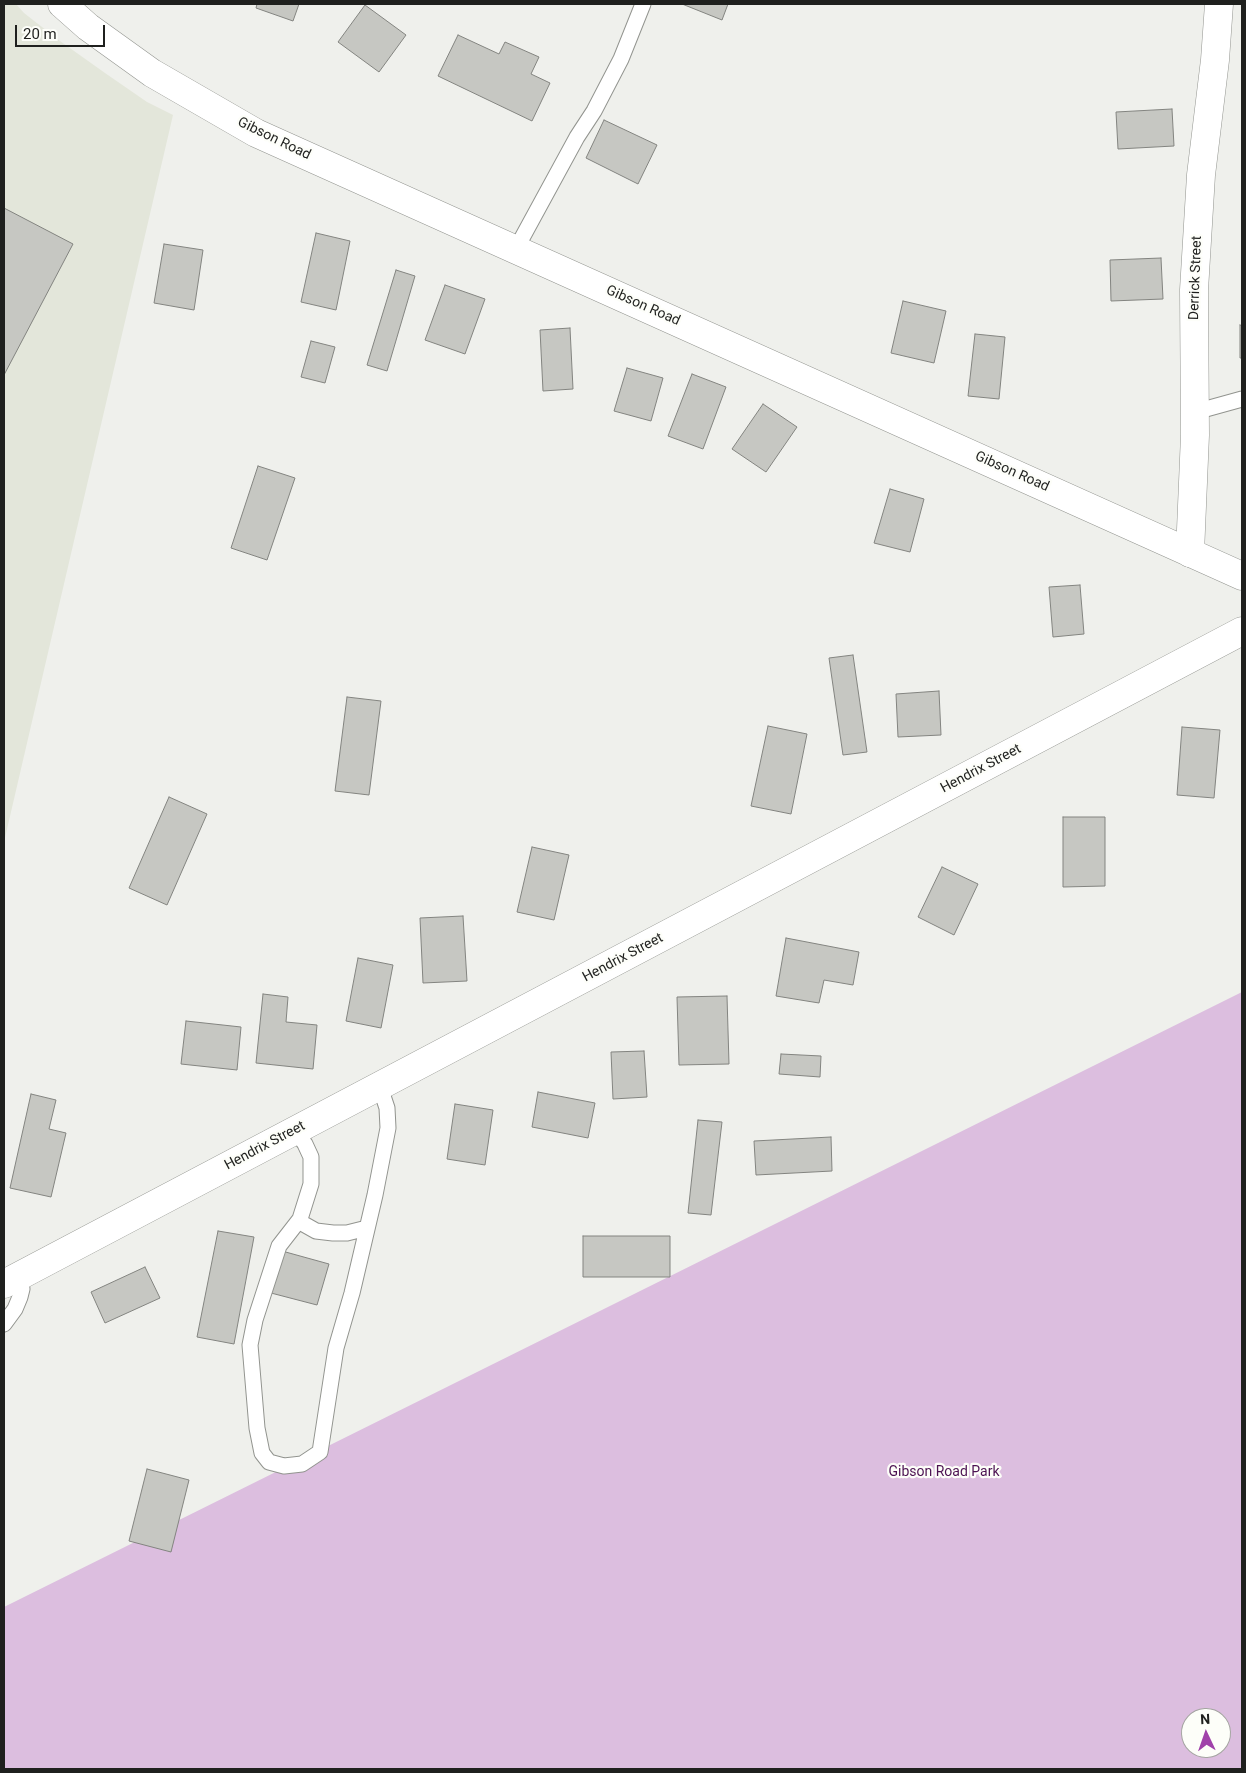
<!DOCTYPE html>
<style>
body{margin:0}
#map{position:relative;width:1246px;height:1773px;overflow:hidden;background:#eff0ec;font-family:Roboto,sans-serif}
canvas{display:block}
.frame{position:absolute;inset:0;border:5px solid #1f201e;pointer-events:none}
.north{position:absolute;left:1181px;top:1708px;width:50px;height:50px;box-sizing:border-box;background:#fdfef9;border:1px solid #a4a5a1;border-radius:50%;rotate:357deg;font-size:14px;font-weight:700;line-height:20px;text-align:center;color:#1f201e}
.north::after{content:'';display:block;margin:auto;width:18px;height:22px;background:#a042aa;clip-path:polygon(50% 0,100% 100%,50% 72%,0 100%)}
.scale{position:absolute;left:15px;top:25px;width:90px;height:22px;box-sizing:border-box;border:2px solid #1f201e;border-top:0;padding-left:6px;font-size:15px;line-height:18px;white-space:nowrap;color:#1f201e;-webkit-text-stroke:4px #fdfef9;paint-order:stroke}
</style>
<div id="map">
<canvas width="1246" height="1773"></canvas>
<div class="frame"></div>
<div class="north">N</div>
<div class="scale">20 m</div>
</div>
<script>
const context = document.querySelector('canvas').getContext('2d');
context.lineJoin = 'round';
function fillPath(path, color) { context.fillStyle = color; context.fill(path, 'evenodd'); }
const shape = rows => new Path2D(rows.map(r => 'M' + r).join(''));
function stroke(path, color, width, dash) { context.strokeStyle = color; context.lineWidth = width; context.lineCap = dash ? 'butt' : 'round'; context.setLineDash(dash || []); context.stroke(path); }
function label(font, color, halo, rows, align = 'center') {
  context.font = font + ' Roboto,sans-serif'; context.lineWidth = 4.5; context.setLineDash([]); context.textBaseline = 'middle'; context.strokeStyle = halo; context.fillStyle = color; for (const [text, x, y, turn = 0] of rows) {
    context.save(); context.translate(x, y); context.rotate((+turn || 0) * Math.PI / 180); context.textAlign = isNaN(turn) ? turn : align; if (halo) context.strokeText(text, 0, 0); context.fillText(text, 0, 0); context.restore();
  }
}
fillPath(shape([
 [4,4,16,4,24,13,60,41,105,73,147,102,173,115,4,842]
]), '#e3e6da');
fillPath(shape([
 [1242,992,1242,1769,4,1769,4,1607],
 [1191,1718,1221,1718,1221,1748,1191,1748]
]), '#dcbedf');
const building = shape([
 [257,4,299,4,293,21,256,8,257,4],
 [682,4,728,4,722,20,682,4],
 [365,5,406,35,379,72,338,42,365,5],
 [458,35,499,54,505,42,539,57,531,74,550,83,532,121,438,76,458,35],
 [1172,109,1174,146,1118,149,1116,112,1172,109],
 [604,120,657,145,638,184,586,158,604,120],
 [4,208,73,244,4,375,4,208],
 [316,233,350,241,336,310,301,302,316,233],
 [164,244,203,250,194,310,154,303,164,244],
 [1161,258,1163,299,1111,301,1110,260,1161,258],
 [396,270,415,276,387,371,367,365,396,270],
 [445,285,485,299,465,354,425,340,445,285],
 [903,301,946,311,934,363,891,353,903,301],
 [1240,325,1242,326,1242,358,1240,358,1240,325],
 [570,328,573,389,543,391,540,330,570,328],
 [975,334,1005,337,999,399,968,396,975,334],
 [311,341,335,347,325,383,301,377,311,341],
 [627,368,663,378,651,421,614,411,627,368],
 [692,374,726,387,703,449,668,436,692,374],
 [763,404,797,427,766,472,732,449,763,404],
 [258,466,295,478,267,560,231,548,258,466],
 [890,489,924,499,910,552,874,543,890,489],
 [1080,585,1084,634,1053,637,1049,587,1080,585],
 [853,655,867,752,843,755,829,658,853,655],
 [939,691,941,735,898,737,896,694,939,691],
 [347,697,381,701,369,795,335,791,347,697],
 [768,726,807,734,791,814,751,806,768,726],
 [1182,727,1220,730,1214,798,1177,795,1182,727],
 [169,797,207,814,167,905,129,888,169,797],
 [1063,817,1105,817,1105,886,1063,887,1063,817],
 [532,847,569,855,554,920,517,912,532,847],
 [942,867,978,884,954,935,918,917,942,867],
 [463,916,467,981,423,983,420,918,463,916],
 [786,938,859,952,853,985,824,980,819,1003,776,996,786,938],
 [358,958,393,965,381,1028,346,1021,358,958],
 [263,994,288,997,286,1022,317,1025,313,1069,256,1063,263,994],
 [727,996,729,1064,679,1065,677,997,727,996],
 [186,1021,241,1027,237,1070,181,1064,186,1021],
 [644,1051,647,1097,613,1099,611,1052,644,1051],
 [781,1054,821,1056,820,1077,779,1074,781,1054],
 [538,1092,595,1103,588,1138,532,1127,538,1092],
 [31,1094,56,1100,49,1129,66,1133,51,1197,10,1188,31,1094],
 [455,1104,493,1110,485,1165,447,1159,455,1104],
 [698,1120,722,1122,711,1215,688,1213,698,1120],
 [831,1137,832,1171,756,1175,754,1141,831,1137],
 [218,1231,254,1237,234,1344,197,1337,218,1231],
 [583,1236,670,1236,670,1277,583,1277,583,1236],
 [282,1251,329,1264,317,1305,271,1293,282,1251],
 [145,1267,160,1298,105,1323,91,1292,145,1267],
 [147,1469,189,1480,171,1552,129,1541,147,1469]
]);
fillPath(building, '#c6c7c2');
stroke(building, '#838480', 1);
const service = shape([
 [516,249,577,137,594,111,621,59,643,4],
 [1195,412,1242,399],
 [295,1130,305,1144,311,1157,311,1184,300,1219,279,1246,255,1320,250,1345,257,1428,262,1453,269,1462,284,1466,302,1464,320,1452,336,1348,352,1293,375,1195,388,1128,387,1108,380,1087],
 [300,1219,300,1222,316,1231,333,1233,347,1233,367,1228],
 [4,1324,15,1309,20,1297,22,1289,19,1276]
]);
const minor = shape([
 [1190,553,1195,435,1194,290,1201,175,1215,60,1219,4],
 [4,1284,1242,631]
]);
const tertiary = shape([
 [62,4,88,27,152,73,256,133,1242,576]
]);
stroke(service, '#92948f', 17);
stroke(minor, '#92948f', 29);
stroke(tertiary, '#92948f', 29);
stroke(service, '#fff', 15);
stroke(minor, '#fff', 28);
stroke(tertiary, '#fff', 28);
label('14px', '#1f201e', '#fdfef9', [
 ["Gibson Road",274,139,26],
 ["Derrick Street",1196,278,-88],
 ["Gibson Road",643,306,24],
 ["Gibson Road",1012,472,24],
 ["Hendrix Street",981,769,-28],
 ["Hendrix Street",623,958,-28],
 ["Hendrix Street",265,1146,-28]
]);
label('14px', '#4c1252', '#fdfef9', [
 ["Gibson Road Park",944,1472]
]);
</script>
